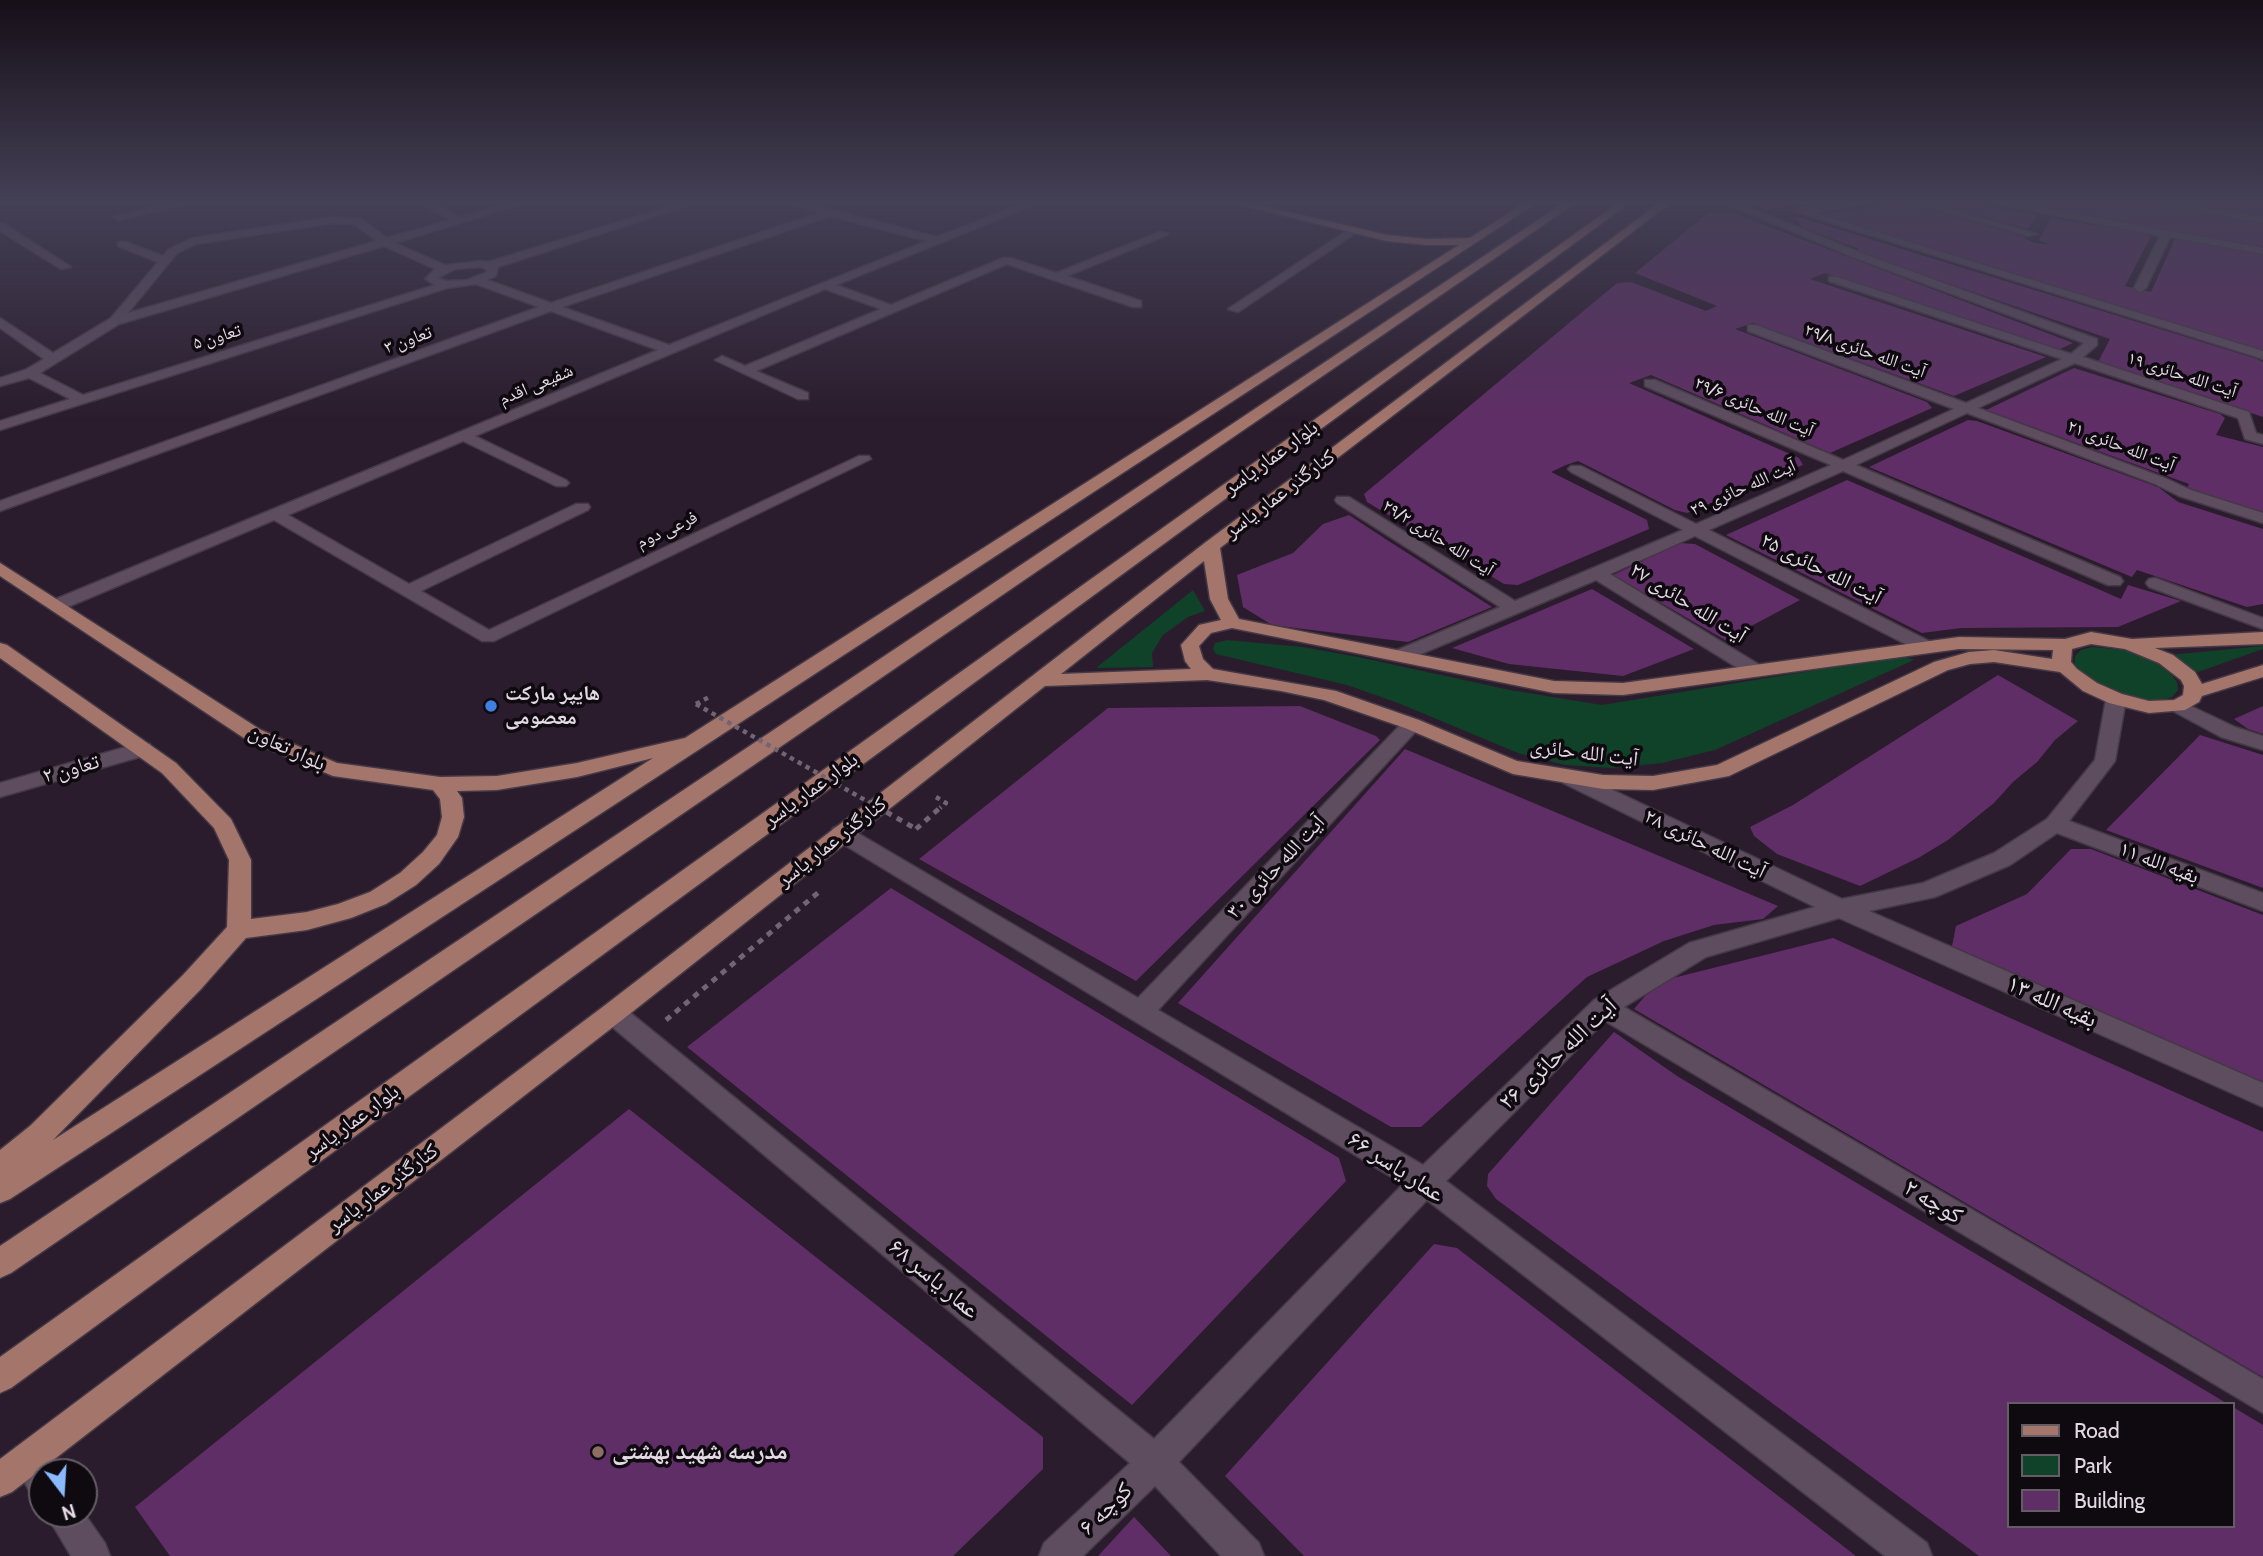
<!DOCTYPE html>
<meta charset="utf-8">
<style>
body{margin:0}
#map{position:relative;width:2263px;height:1556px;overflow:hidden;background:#2a1c2c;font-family:Cabin,sans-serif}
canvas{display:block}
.legend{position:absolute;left:2007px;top:1402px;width:228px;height:126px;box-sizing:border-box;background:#0f0910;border:2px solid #645d65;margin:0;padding:9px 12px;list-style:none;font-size:21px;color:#e4dae5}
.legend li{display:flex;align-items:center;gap:14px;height:35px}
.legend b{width:35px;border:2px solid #645d65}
.north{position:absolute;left:28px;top:1458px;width:70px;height:70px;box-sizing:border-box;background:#0f0910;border:2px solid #645d65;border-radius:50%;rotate:163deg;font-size:19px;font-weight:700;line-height:28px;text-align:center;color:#e4dae5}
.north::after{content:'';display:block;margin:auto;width:24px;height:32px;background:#8abafc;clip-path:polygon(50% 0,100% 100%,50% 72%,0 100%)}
</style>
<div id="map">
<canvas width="2263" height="1556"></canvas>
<ul class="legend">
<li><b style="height:9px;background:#a4756b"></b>Road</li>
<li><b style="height:19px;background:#104129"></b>Park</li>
<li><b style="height:19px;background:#602e66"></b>Building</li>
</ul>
<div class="north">N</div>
</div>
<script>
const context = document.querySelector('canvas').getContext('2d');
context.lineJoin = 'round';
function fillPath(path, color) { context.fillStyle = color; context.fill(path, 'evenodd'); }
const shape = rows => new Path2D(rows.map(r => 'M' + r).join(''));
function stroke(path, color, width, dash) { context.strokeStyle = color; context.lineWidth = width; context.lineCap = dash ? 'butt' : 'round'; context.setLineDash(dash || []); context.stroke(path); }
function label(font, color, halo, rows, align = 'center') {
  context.font = font + ' Cabin,"Noto Naskh Arabic",sans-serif'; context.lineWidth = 7; context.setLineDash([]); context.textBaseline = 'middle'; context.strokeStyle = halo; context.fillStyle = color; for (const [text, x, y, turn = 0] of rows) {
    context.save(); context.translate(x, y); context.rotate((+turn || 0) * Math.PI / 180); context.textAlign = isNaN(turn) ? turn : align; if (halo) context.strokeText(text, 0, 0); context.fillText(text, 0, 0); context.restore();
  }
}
fillPath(shape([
 [1193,590,1205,611,1188,617,1163,635,1152,653,1153,667,1096,668],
 [1227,640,1303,647,1358,657,1510,690,1602,705,1902,656,1914,660,1715,750,1662,763,1612,768,1565,765,1518,753,1398,703,1347,685,1216,654,1213,649,1215,643],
 [2263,646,2263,649,2198,672,2169,655],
 [2092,647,2125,650,2158,663,2170,673,2177,682,2178,690,2172,697,2161,700,2145,700,2109,691,2081,673,2075,664,2075,656,2081,650]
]), '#104129');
fillPath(shape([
 [1750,204,1797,204,1798,205,1766,210],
 [1888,204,1909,204,2026,237,2024,238,2034,243,2044,244,2049,244,2039,240,2051,218,2144,233,2151,236,2125,286,2151,292,2175,239,2263,254,2263,351,1822,214],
 [1937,204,1979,204,2037,215,2028,229],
 [2024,204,2151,204,2263,222,2263,247],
 [2188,204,2263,204,2263,218,2187,205],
 [1708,213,1736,214,2073,343,2060,349,2052,348,1825,273,1810,279,2046,357,1954,396,1753,323,1735,329,1927,402,1932,408,1830,453,1651,375,1629,383,1799,458,1803,465,1687,513,1675,510,1578,461,1566,465,1551,472,1647,520,1649,529,1518,585,1504,584,1367,502,1364,494,1617,283,1631,282,1706,311,1717,306,1635,273],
 [1799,217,2257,359,2263,362,2263,417,2098,362,2110,339,1854,251,1859,249,1803,228,1795,218],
 [2074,368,2220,414,2225,418,2216,435,2263,447,2263,512,2187,488,2189,484,1986,410],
 [1968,420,1977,421,2158,487,2178,502,2263,529,2263,604,2247,607,2137,570,2132,577,1869,467],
 [1847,480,2121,599,2128,585,2181,601,2118,627,1961,628,1922,633,1726,535],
 [1349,515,1387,540,1492,607,1408,642,1272,625,1243,607,1237,575,1293,553,1323,524],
 [1680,543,1695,544,1800,600,1725,640,1613,575],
 [1592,589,1694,649,1623,676,1509,664,1452,648],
 [1998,675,2078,721,2055,740,2037,762,2013,782,1994,803,1948,840,1920,857,1860,886,1777,854,1754,836,1750,827,1793,805],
 [1300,706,1376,736,1380,740,1136,981,919,859,1108,708],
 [2263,706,2263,734,2248,729,2234,719],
 [2200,735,2263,755,2263,888,2106,830],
 [1405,749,1517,796,1778,906,1763,919,1714,925,1664,941,1587,977,1421,1127,1391,1127,1178,1003],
 [2071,849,2091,849,2263,915,2263,1082,1952,946,1956,926,2027,894],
 [891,888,1339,1158,1346,1181,1132,1405,687,1047],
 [1833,938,2263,1132,2263,1377,1634,1009,1657,982],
 [1614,1032,1677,1076,2228,1404,2009,1404,2009,1526,2233,1526,2233,1407,2263,1425,2263,1556,1979,1556,1496,1199,1487,1186,1488,1174],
 [629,1109,1043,1437,1043,1469,953,1556,170,1556,135,1507],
 [1434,1244,1457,1248,1856,1556,1304,1556,1225,1476],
 [1134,1517,1171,1556,1098,1556]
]), '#602e66');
const minor = shape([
 [167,204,186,204,118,220,113,217,167,204],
 [424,204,436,204,460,217,506,204,521,204,395,243,445,265,482,261,488,262,678,204,693,204,498,267,496,276,487,280,551,303,819,213,792,204,808,204,937,237,1022,204,1036,204,836,285,891,305,1003,258,1011,258,1056,273,1160,232,1169,234,1067,276,1141,301,1141,307,1133,307,1007,264,756,371,808,393,808,399,798,399,715,360,722,356,745,366,881,309,825,289,475,436,566,480,569,483,566,486,556,486,463,441,288,515,409,584,576,504,588,504,590,507,588,510,421,591,489,630,859,456,869,456,871,459,494,641,482,641,274,520,63,609,51,609,48,605,51,601,658,350,551,311,0,511,0,501,539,307,476,284,447,288,0,430,0,421,70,399,29,378,0,386,0,378,25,370,44,359,0,328,0,318,53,353,111,318,158,262,118,246,118,242,126,242,163,256,169,249,193,238,332,217,361,219,387,238,450,220,424,204],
 [830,216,927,241,669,345,562,307,830,216],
 [332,223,354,224,377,241,128,313,177,253,196,244,332,223],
 [384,246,435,269,425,279,435,285,83,395,40,373,119,324,384,246],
 [481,267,487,270,487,272,467,280,447,281,438,278,455,269,481,267],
 [1727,204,1740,204,1861,253,2097,339,2097,345,2083,357,2249,412,2256,433,2263,435,2263,444,2245,439,2238,418,2075,363,1978,408,2165,478,2191,490,2263,513,2263,523,2179,496,2155,484,1967,413,1856,465,2120,577,2123,581,2120,585,2108,585,1843,471,1709,530,1935,644,1937,648,1935,652,1921,652,1695,536,1610,574,1763,667,1765,671,1763,675,1749,675,1596,580,1409,659,1395,659,1393,655,1395,651,1500,607,1337,503,1335,500,1337,497,1349,497,1515,601,1683,530,1571,472,1568,469,1571,466,1581,466,1696,524,1831,465,1645,386,1645,380,1655,380,1843,460,1954,409,1748,331,1748,325,1756,325,1966,403,2062,359,1829,281,1829,277,1837,277,2071,354,2084,343,1853,257,1727,204],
 [1834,204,1860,204,1815,213,2263,351,2263,359,1794,211,1799,208,1834,204],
 [1917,204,1933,204,2037,234,2028,236,1917,204],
 [1998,204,2019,204,2263,248,2263,254,2170,237,2146,288,2140,292,2134,288,2160,236,1998,204],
 [2162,204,2184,204,2263,217,2263,223,2162,204],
 [0,223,4,224,71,267,61,269,0,231,0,223],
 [1351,228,1360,230,1238,312,1228,309,1351,228],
 [2155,578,2263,618,2263,629,2149,587,2146,583,2149,579,2155,578],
 [2116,693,2123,695,2126,699,2115,761,2069,821,2263,893,2263,911,2057,833,2010,865,1935,897,1869,911,2263,1083,2263,1107,1839,918,1706,957,1624,1007,2263,1379,2263,1413,1605,1021,1446,1181,1927,1543,1932,1556,1885,1556,1427,1200,1179,1462,1259,1543,1264,1556,1221,1556,1155,1486,1083,1556,1039,1556,1044,1543,1130,1463,604,1020,600,1013,604,1006,613,1003,622,1006,1154,1439,1403,1184,833,838,830,833,833,828,841,825,849,828,1138,998,1405,720,1419,720,1422,724,1419,728,1158,1010,1423,1165,1594,1000,1689,943,1815,907,1563,783,1560,778,1563,773,1577,773,1842,899,1923,883,1994,853,2047,819,2095,760,2106,699,2109,695,2116,693],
 [2178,700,2235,727,2263,736,2263,750,2221,737,2171,710,2168,706,2171,702,2178,700],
 [143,742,150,744,153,749,150,754,0,797,0,783,143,742],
 [28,1442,40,1447,56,1472,42,1472,42,1497,30,1492,11,1459,16,1447,28,1442],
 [84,1513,105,1543,110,1556,71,1556,46,1514,84,1513]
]);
const major = shape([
 [1237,204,1254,204,1387,235,1427,239,1470,238,1523,204,1535,204,10,1199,0,1203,0,1150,30,1126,183,975,227,927,229,860,214,828,162,773,0,658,0,643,7,645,176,763,231,819,251,860,251,919,307,912,338,904,370,892,400,873,423,852,437,835,442,817,440,799,433,790,333,776,247,740,0,576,0,563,261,730,337,763,440,777,497,776,577,763,685,738,1459,245,1427,245,1387,241,1237,204],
 [653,758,53,1140,201,989,246,938,307,930,351,918,386,904,416,885,439,864,458,837,464,817,462,798,457,791,497,790,577,777,653,758],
 [1562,204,1574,204,11,1273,0,1278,0,1246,1562,204],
 [1617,204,1628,204,11,1388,0,1393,0,1357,1617,204],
 [1658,204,1669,204,1220,548,1228,599,1239,619,1554,681,1623,683,1959,637,2065,639,2091,632,2132,639,2263,632,2263,644,2155,648,2173,655,2195,672,2202,684,2263,665,2263,677,2202,696,2199,702,2185,710,2149,713,2109,703,2083,691,2060,672,1994,662,1970,664,1948,670,1729,776,1653,790,1603,789,1513,774,1405,728,1324,700,1281,691,1207,680,1045,686,622,1020,12,1492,0,1497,0,1459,604,1006,1206,542,1658,204],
 [1204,561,1210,599,1221,620,1199,625,1181,645,1185,661,1191,669,1061,674,1204,561],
 [1232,628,1554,693,1623,695,1959,649,2053,650,2052,659,1994,650,1969,652,1934,662,1717,765,1653,776,1603,775,1517,761,1419,720,1336,691,1213,669,1203,659,1199,646,1211,633,1232,628],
 [2091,644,2125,649,2159,663,2181,680,2184,686,2183,695,2174,700,2149,701,2122,694,2097,683,2077,669,2071,662,2072,649,2091,644]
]);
stroke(minor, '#453946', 3);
stroke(major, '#453946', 3);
stroke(shape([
 [696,704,711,696],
 [936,797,946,803,940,808]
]), '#726573', 4.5, [4.5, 4.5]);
stroke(shape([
 [916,829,942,806],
 [666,1020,820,891]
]), '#726573', 5, [6, 6]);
fillPath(minor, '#5d4d5f');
fillPath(major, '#a4756b');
stroke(shape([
 [696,704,879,808]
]), '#726573', 4.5, [4.5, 4.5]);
stroke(shape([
 [876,806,916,829]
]), '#726573', 5, [6, 6]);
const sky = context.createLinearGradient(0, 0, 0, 422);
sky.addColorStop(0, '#170f18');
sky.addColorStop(0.48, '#444056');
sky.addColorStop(1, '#44405600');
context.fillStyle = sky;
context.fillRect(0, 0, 2263, 422);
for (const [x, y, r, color] of [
 [491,706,7,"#3f7fe0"],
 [598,1452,7,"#8d6e63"]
]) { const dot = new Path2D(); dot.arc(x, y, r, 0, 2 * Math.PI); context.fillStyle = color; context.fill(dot); stroke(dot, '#0f0910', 2.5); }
label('18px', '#e4dae5', '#0f0910', [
 ["تعاون ۵",217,337,-17],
 ["تعاون ۳",408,340,-20],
 ["آیت الله حائری ۲۹/۸",1865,351,20],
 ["آیت الله حائری ۱۹",2182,375,18],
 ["شفیعی اقدم",536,385,-23],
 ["آیت الله حائری ۲۹/۶",1754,407,23],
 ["آیت الله حائری ۲۱",2121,446,21],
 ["آیت الله حائری ۲۹",1743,488,-24],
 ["فرعی دوم",667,530,-25],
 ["آیت الله حائری ۲۹/۲",1438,538,32]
]);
label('21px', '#e4dae5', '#0f0910', [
 ["بلوار عمار یاسر",1271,458,-36],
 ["کنارگذر عمار یاسر",1280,494,-37],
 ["آیت الله حائری ۲۵",1821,569,27],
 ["آیت الله حائری ۲۷",1688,603,32],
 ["بلوار تعاون",287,748,25],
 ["آیت الله حائری",1584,753,7],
 ["تعاون ۲",71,769,-16],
 ["بلوار عمار یاسر",811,790,-36],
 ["کنارگذر عمار یاسر",832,842,-38],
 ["آیت الله حائری ۲۸",1705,844,26],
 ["بقیه الله ۱۱",2159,863,21],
 ["آیت الله حائری ۳۰",1276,867,-47],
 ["بلوار عمار یاسر",352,1122,-36],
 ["کنارگذر عمار یاسر",383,1188,-37]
]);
label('bold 21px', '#e4dae5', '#0f0910', [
 ["هایپر مارکت",505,694],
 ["معصومی",505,718]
], 'left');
label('24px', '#e4dae5', '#0f0910', [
 ["بقیه الله ۱۳",2052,1002,24],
 ["آیت الله حائری ۲۶",1558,1054,-43],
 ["عمار یاسر ۶۶",1396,1167,33],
 ["کوچه ۲",1933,1202,31],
 ["عمار یاسر ۶۸",934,1279,40],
 ["کوچه ۶",1106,1509,-44]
]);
label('bold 24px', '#e4dae5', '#0f0910', [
 ["مدرسه شهید بهشتی",612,1452]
], 'left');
</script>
